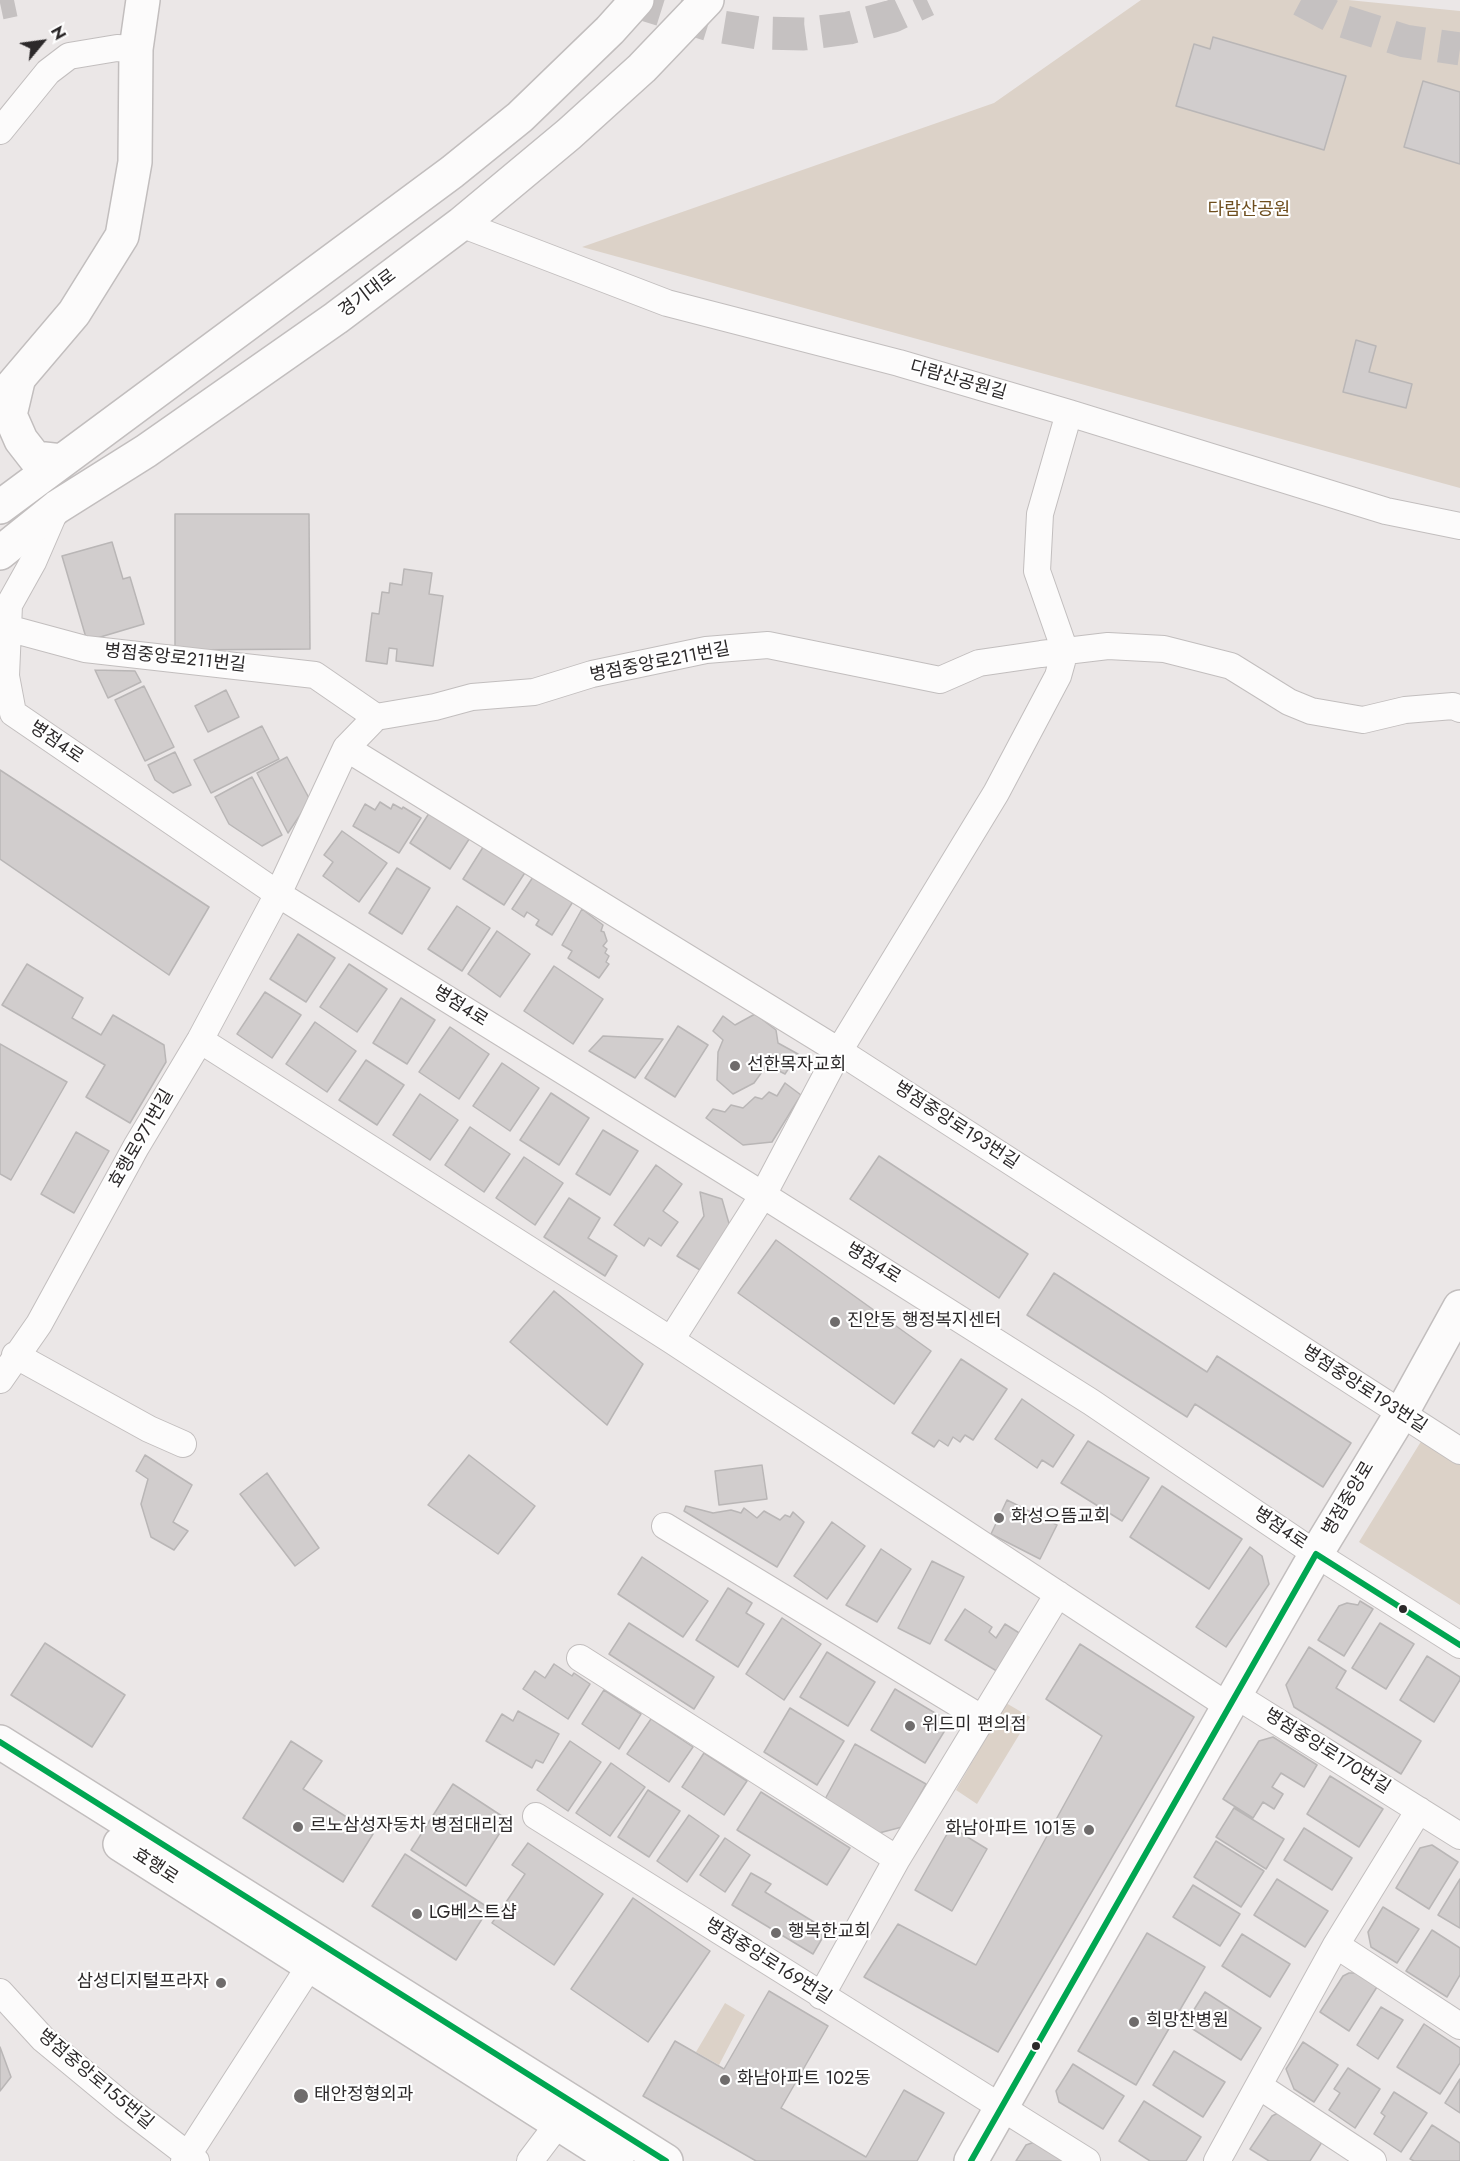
<!DOCTYPE html>
<meta charset="utf-8">
<style>
body{margin:0}
#map{position:relative;width:1460px;height:2161px;overflow:hidden;background:#ebe7e7;font-family:Jost,sans-serif}
canvas{display:block}
.north{position:absolute;left:12px;top:12px;width:60px;height:60px;-webkit-text-stroke:4px #fff;paint-order:stroke;rotate:61deg;font-size:16px;font-weight:700;line-height:24px;text-align:center;color:#2c292a}
.north::after{content:'';display:block;margin:auto;width:21px;height:27px;background:#2c292a;clip-path:polygon(50% 0,100% 100%,50% 72%,0 100%)}
</style>
<div id="map">
<canvas width="1460" height="2161"></canvas>
<div class="north">N</div>
</div>
<script>
const context = document.querySelector('canvas').getContext('2d');
context.lineJoin = 'round';
function fillPath(path, color) { context.fillStyle = color; context.fill(path, 'evenodd'); }
const shape = rows => new Path2D(rows.map(r => 'M' + r).join(''));
function stroke(path, color, width, dash) { context.strokeStyle = color; context.lineWidth = width; context.lineCap = dash ? 'butt' : 'round'; context.setLineDash(dash || []); context.stroke(path); }
function label(font, color, halo, rows, align = 'center') {
  context.font = font + ' Jost,"Noto Sans KR",sans-serif'; context.lineWidth = 4.5; context.setLineDash([]); context.textBaseline = 'middle'; context.strokeStyle = halo; context.fillStyle = color; for (const [text, x, y, turn = 0] of rows) {
    context.save(); context.translate(x, y); context.rotate((+turn || 0) * Math.PI / 180); context.textAlign = isNaN(turn) ? turn : align; if (halo) context.strokeText(text, 0, 0); context.fillText(text, 0, 0); context.restore();
  }
}
fillPath(shape([
 [1141,0,1348,0,1460,11,1460,488,582,247,994,103],
 [1425,1435,1460,1457,1460,1605,1359,1542],
 [1006,1703,1030,1717,977,1804,956,1790],
 [725,2003,745,2015,719,2065,696,2052]
]), '#dcd2c8');
const building = shape([
 [1213,37,1346,76,1324,150,1176,106,1194,44,1210,49,1213,37],
 [1423,81,1460,92,1460,164,1404,147,1423,81],
 [1356,340,1376,346,1369,372,1412,384,1406,408,1343,392,1356,340],
 [175,514,309,514,310,649,175,650,175,514],
 [112,542,123,579,130,577,144,624,87,641,62,556,112,542],
 [404,569,432,573,429,594,443,596,433,666,396,661,397,649,389,648,387,664,366,661,372,613,379,614,382,592,389,593,390,583,402,585,404,569],
 [95,670,135,671,141,682,108,698,95,670],
 [144,686,174,747,145,761,115,700,144,686],
 [226,690,239,717,208,732,195,706,226,690],
 [262,726,279,759,211,793,194,760,262,726],
 [175,752,191,785,173,793,155,780,148,765,175,752],
 [287,757,310,800,288,833,257,773,287,757],
 [0,770,209,907,169,975,0,859,0,770],
 [252,777,282,835,262,846,229,824,215,797,252,777],
 [380,802,391,809,393,804,402,809,403,807,421,818,399,853,353,826,365,804,375,810,380,802],
 [433,807,473,833,450,869,410,843,433,807],
 [342,831,387,863,359,902,323,876,333,862,324,855,342,831],
 [487,841,528,868,504,905,463,879,487,841],
 [397,868,430,888,402,934,369,913,397,868],
 [535,874,574,900,552,935,536,925,539,920,527,912,524,917,512,909,535,874],
 [457,906,490,928,462,971,428,949,457,906],
 [582,909,603,925,601,931,604,932,607,941,603,946,607,949,605,953,609,956,606,962,609,964,599,978,568,958,572,951,562,945,582,909],
 [497,931,530,954,500,997,468,974,497,931],
 [298,934,335,958,306,1002,270,979,298,934],
 [27,964,83,998,72,1018,101,1035,113,1015,164,1045,166,1062,130,1123,86,1097,105,1065,2,1005,27,964],
 [349,964,387,989,357,1032,320,1007,349,964],
 [554,966,603,999,573,1044,524,1011,554,966],
 [265,992,301,1015,272,1058,237,1034,265,992],
 [401,998,435,1020,407,1064,373,1043,401,998],
 [755,1014,776,1030,778,1043,798,1054,785,1074,767,1065,754,1083,733,1094,717,1080,718,1052,723,1040,713,1031,723,1016,735,1025,755,1014],
 [315,1022,356,1051,327,1092,286,1064,315,1022],
 [678,1026,708,1045,675,1097,645,1078,678,1026],
 [450,1027,489,1054,459,1099,419,1072,450,1027],
 [603,1036,663,1039,635,1078,589,1051,603,1036],
 [0,1044,67,1082,11,1180,0,1174,0,1044],
 [366,1060,404,1085,377,1125,339,1100,366,1060],
 [502,1063,539,1088,510,1131,473,1106,502,1063],
 [785,1083,801,1095,772,1142,743,1145,706,1118,713,1109,725,1112,731,1105,743,1108,755,1097,762,1099,769,1092,777,1096,785,1083],
 [551,1093,589,1118,559,1165,520,1140,551,1093],
 [420,1094,458,1120,430,1160,393,1135,420,1094],
 [470,1127,510,1154,484,1192,445,1165,470,1127],
 [603,1130,638,1151,610,1195,576,1174,603,1130],
 [76,1132,109,1151,74,1213,41,1194,76,1132],
 [879,1156,1028,1254,999,1298,850,1199,879,1156],
 [524,1157,563,1183,535,1225,496,1198,524,1157],
 [656,1165,682,1184,663,1211,678,1222,661,1246,649,1238,644,1246,614,1225,656,1165],
 [700,1192,722,1199,730,1227,700,1270,677,1256,704,1216,700,1192],
 [569,1198,600,1218,588,1238,617,1256,605,1276,544,1237,569,1198],
 [776,1240,931,1351,894,1404,738,1293,776,1240],
 [1054,1273,1207,1372,1217,1356,1351,1443,1323,1487,1195,1404,1187,1417,1027,1315,1054,1273],
 [554,1291,643,1364,607,1425,510,1342,554,1291],
 [961,1359,1007,1389,973,1440,965,1435,960,1442,953,1437,948,1446,939,1440,934,1447,912,1433,961,1359],
 [1022,1399,1074,1435,1053,1467,1042,1460,1037,1468,995,1439,1022,1399],
 [1088,1441,1149,1478,1122,1521,1061,1483,1088,1441],
 [145,1455,192,1485,173,1522,188,1531,174,1550,151,1537,141,1504,148,1479,136,1471,145,1455],
 [469,1455,535,1506,498,1554,428,1505,469,1455],
 [762,1465,767,1499,719,1505,715,1471,762,1465],
 [267,1473,319,1548,295,1566,240,1494,267,1473],
 [1162,1486,1242,1539,1209,1589,1130,1537,1162,1486],
 [1007,1500,1057,1525,1040,1559,991,1534,1007,1500],
 [686,1506,713,1513,731,1510,741,1513,744,1508,757,1518,764,1511,780,1520,785,1515,790,1517,793,1512,804,1522,777,1567,684,1511,686,1506],
 [832,1522,865,1546,827,1599,794,1576,832,1522],
 [1250,1547,1262,1556,1269,1584,1226,1647,1196,1627,1250,1547],
 [881,1549,911,1569,877,1622,846,1605,881,1549],
 [642,1557,708,1601,683,1637,618,1594,642,1557],
 [932,1561,964,1577,930,1644,898,1628,932,1561],
 [728,1588,752,1603,746,1613,764,1624,738,1667,696,1640,728,1588],
 [1360,1601,1373,1609,1344,1656,1318,1640,1339,1606,1347,1603,1358,1605,1360,1601],
 [965,1609,992,1627,989,1632,996,1638,1005,1624,1024,1636,1000,1673,945,1640,965,1609],
 [782,1618,821,1644,784,1700,746,1674,782,1618],
 [629,1623,714,1677,694,1709,609,1654,629,1623],
 [1380,1623,1414,1644,1386,1689,1352,1668,1380,1623],
 [45,1643,125,1695,92,1747,11,1695,45,1643],
 [1080,1644,1194,1717,998,2052,864,1977,898,1924,976,1965,1102,1736,1046,1699,1080,1644],
 [1309,1647,1346,1671,1336,1688,1421,1741,1401,1774,1294,1707,1286,1685,1309,1647],
 [827,1652,875,1682,848,1726,800,1697,827,1652],
 [1427,1656,1460,1677,1460,1680,1434,1722,1400,1700,1427,1656],
 [554,1664,572,1676,574,1673,590,1684,568,1719,523,1689,535,1671,545,1678,554,1664],
 [895,1689,950,1722,925,1763,871,1730,895,1689],
 [604,1690,641,1714,619,1749,582,1724,604,1690],
 [790,1708,844,1741,817,1785,764,1752,790,1708],
 [518,1711,559,1734,543,1763,536,1760,532,1768,486,1741,502,1714,513,1721,518,1711],
 [651,1719,693,1747,669,1782,627,1754,651,1719],
 [1273,1737,1317,1765,1304,1787,1281,1773,1272,1787,1283,1794,1274,1809,1263,1802,1253,1818,1223,1799,1259,1741,1273,1737],
 [291,1741,322,1761,303,1789,373,1834,343,1882,243,1818,291,1741],
 [570,1741,601,1762,568,1811,537,1790,570,1741],
 [855,1744,926,1784,902,1827,879,1833,824,1801,855,1744],
 [704,1753,747,1781,724,1815,682,1787,704,1753],
 [611,1763,645,1787,610,1836,576,1813,611,1763],
 [1330,1776,1383,1809,1359,1847,1307,1814,1330,1776],
 [453,1784,508,1820,466,1886,411,1850,453,1784],
 [648,1790,680,1811,649,1857,618,1837,648,1790],
 [761,1792,850,1848,827,1885,737,1830,761,1792],
 [1234,1808,1284,1839,1266,1869,1216,1837,1234,1808],
 [689,1815,719,1836,687,1882,657,1861,689,1815],
 [951,1827,987,1849,952,1911,915,1890,951,1827],
 [1304,1828,1352,1858,1332,1890,1284,1860,1304,1828],
 [725,1838,750,1855,725,1892,700,1875,725,1838],
 [1216,1841,1264,1871,1241,1907,1194,1877,1216,1841],
 [528,1843,603,1894,554,1965,492,1923,525,1874,512,1865,528,1843],
 [1432,1845,1458,1862,1429,1909,1396,1888,1420,1848,1432,1845],
 [405,1854,489,1908,456,1960,372,1906,405,1854],
 [751,1873,771,1884,765,1892,827,1930,813,1954,732,1905,751,1873],
 [1277,1879,1328,1911,1305,1947,1254,1915,1277,1879],
 [1460,1879,1460,1928,1438,1915,1460,1879],
 [1193,1885,1240,1914,1220,1946,1173,1917,1193,1885],
 [633,1898,710,1951,648,2042,571,1989,633,1898],
 [1383,1907,1419,1929,1397,1963,1371,1947,1368,1932,1383,1907],
 [1432,1930,1460,1948,1460,1975,1447,1997,1406,1971,1432,1930],
 [1147,1933,1205,1967,1136,2085,1078,2051,1147,1933],
 [1242,1934,1290,1964,1270,1997,1222,1966,1242,1934],
 [1349,1973,1356,1973,1377,1987,1349,2031,1320,2012,1343,1976,1349,1973],
 [769,1991,828,2026,781,2108,866,2157,904,2090,944,2113,917,2161,756,2161,643,2096,675,2041,724,2069,769,1991],
 [1205,1992,1261,2028,1241,2060,1185,2024,1205,1992],
 [1381,2007,1403,2020,1378,2059,1357,2045,1381,2007],
 [1424,2024,1460,2048,1460,2063,1440,2094,1397,2067,1424,2024],
 [1303,2042,1338,2065,1314,2102,1294,2089,1286,2069,1303,2042],
 [0,2047,11,2077,0,2091,0,2047],
 [1174,2051,1225,2082,1203,2117,1153,2085,1174,2051],
 [1073,2064,1124,2096,1103,2129,1059,2102,1056,2091,1073,2064],
 [1348,2068,1380,2089,1355,2128,1329,2110,1340,2093,1334,2089,1348,2068],
 [1460,2079,1460,2113,1445,2103,1460,2079],
 [1394,2092,1427,2113,1401,2152,1374,2134,1385,2116,1381,2113,1394,2092],
 [1144,2101,1201,2137,1186,2161,1150,2161,1119,2141,1144,2101],
 [1278,2113,1322,2142,1310,2161,1269,2161,1250,2149,1272,2116,1278,2113],
 [1432,2125,1460,2143,1460,2161,1414,2161,1410,2159,1432,2125],
 [1043,2139,1065,2161,1016,2161,1026,2145,1043,2139]
]);
fillPath(building, '#d1cdcd');
stroke(building, '#b9b6b6', 1.5);
stroke(shape([
 [1301,0,1339,20,1405,41,1460,49]
]), '#c5c1c1', 33, [33, 16]);
stroke(shape([
 [630,0,710,25,759,33,804,34,849,28,893,16,927,0],
 [0,3,14,0]
]), '#c5c1c1', 33, [33, 16]);
const minor = shape([
 [0,131,48,72,69,56,117,48,136,49],
 [461,224,667,303,899,363,1069,413,1386,511,1460,526],
 [1069,413,1040,514,1037,571,1065,651,1058,676,996,793,839,1051,1460,1451],
 [0,626,85,649,315,675,376,717,435,707,472,697,534,692,592,674,706,650,768,645,940,680,979,663,1041,654,1108,646,1164,649,1231,666,1289,702,1311,711,1363,720,1405,710,1453,706,1460,709],
 [13,713,278,894,763,1195,1091,1402,1316,1554,1460,1645],
 [13,713,6,676,9,605,33,562,56,509],
 [346,748,839,1051,763,1195,671,1340],
 [200,1040,671,1340,1228,1706],
 [15,1355,149,1429,183,1444],
 [0,1380,39,1324,136,1147,200,1040,278,894,346,748,376,717],
 [665,1526,983,1719],
 [580,1658,897,1859],
 [1235,1695,1460,1836],
 [536,1816,1087,2161],
 [1336,1945,1460,2026],
 [0,1992,43,2039,124,2106,196,2161],
 [821,1996,897,1859,1058,1594],
 [1259,2086,1373,2161],
 [184,2161,320,1950],
 [530,2161,558,2124],
 [1217,2161,1336,1945,1419,1810]
]);
const tertiary = shape([
 [0,400,74,313,122,236,135,162,136,49,143,0],
 [971,2161,1235,1695,1316,1554,1401,1414,1460,1307]
]);
const primary = shape([
 [18,381,10,415,21,440,35,458,62,461],
 [0,507,452,172,520,117,610,30,637,0],
 [0,553,57,507,146,451,336,318,461,224,569,134,642,68,707,0],
 [0,1742,666,2161],
 [120,1844,617,2161]
]);
stroke(minor, '#c2bebe', 28);
stroke(tertiary, '#c2bebe', 36);
stroke(primary, '#c2bebe', 36);
stroke(minor, '#fcfbfb', 26);
stroke(tertiary, '#fcfbfb', 33);
stroke(primary, '#fcfbfb', 33);
stroke(shape([
 [0,1742,666,2161],
 [971,2161,1316,1554,1460,1645]
]), '#00a651', 6);
for (const [x, y, r, color] of [
 [735,1066,6,"#6f6c6c"],
 [835,1322,6,"#6f6c6c"],
 [999,1518,6,"#6f6c6c"],
 [1403,1609,5,"#2c292a"],
 [910,1726,6,"#6f6c6c"],
 [298,1827,6,"#6f6c6c"],
 [1089,1830,6,"#6f6c6c"],
 [417,1914,6,"#6f6c6c"],
 [776,1933,6,"#6f6c6c"],
 [221,1983,6,"#6f6c6c"],
 [1134,2022,6,"#6f6c6c"],
 [1036,2046,5,"#2c292a"],
 [725,2080,6,"#6f6c6c"],
 [301,2096,8,"#6f6c6c"]
]) { const dot = new Path2D(); dot.arc(x, y, r, 0, 2 * Math.PI); context.fillStyle = color; context.fill(dot); stroke(dot, '#fff', 2); }
label('18px', '#6e4e1e', '#fff', [
 ["다람산공원",1249,211]
]);
label('18px', '#2c292a', '#fff', [
 ["경기대로",368,294,-37],
 ["다람산공원길",958,381,16],
 ["병점중앙로211번길",175,659,6],
 ["병점중앙로211번길",660,663,-11],
 ["병점4로",56,743,34],
 ["병점4로",460,1007,32],
 ["병점중앙로193번길",956,1126,33],
 ["효행로971번길",142,1139,-60],
 ["병점4로",873,1264,32],
 ["병점중앙로193번길",1364,1390,33],
 ["병점중앙로",1349,1499,-59],
 ["병점4로",1280,1529,34],
 ["병점중앙로170번길",1327,1752,32],
 ["효행로",155,1867,33],
 ["병점중앙로169번길",768,1962,32],
 ["병점중앙로155번길",95,2080,40]
]);
label('18px', '#2c292a', '#fff', [
 ["선한목자교회",747,1066],
 ["진안동 행정복지센터",847,1322],
 ["화성으뜸교회",1011,1518],
 ["위드미 편의점",922,1726],
 ["르노삼성자동차 병점대리점",310,1827],
 ["화남아파트 101동",1077,1830,"right"],
 ["LG베스트샵",429,1914],
 ["행복한교회",788,1933],
 ["삼성디지털프라자",209,1983,"right"],
 ["희망찬병원",1146,2022],
 ["화남아파트 102동",737,2080],
 ["태안정형외과",314,2096]
], 'left');
</script>
